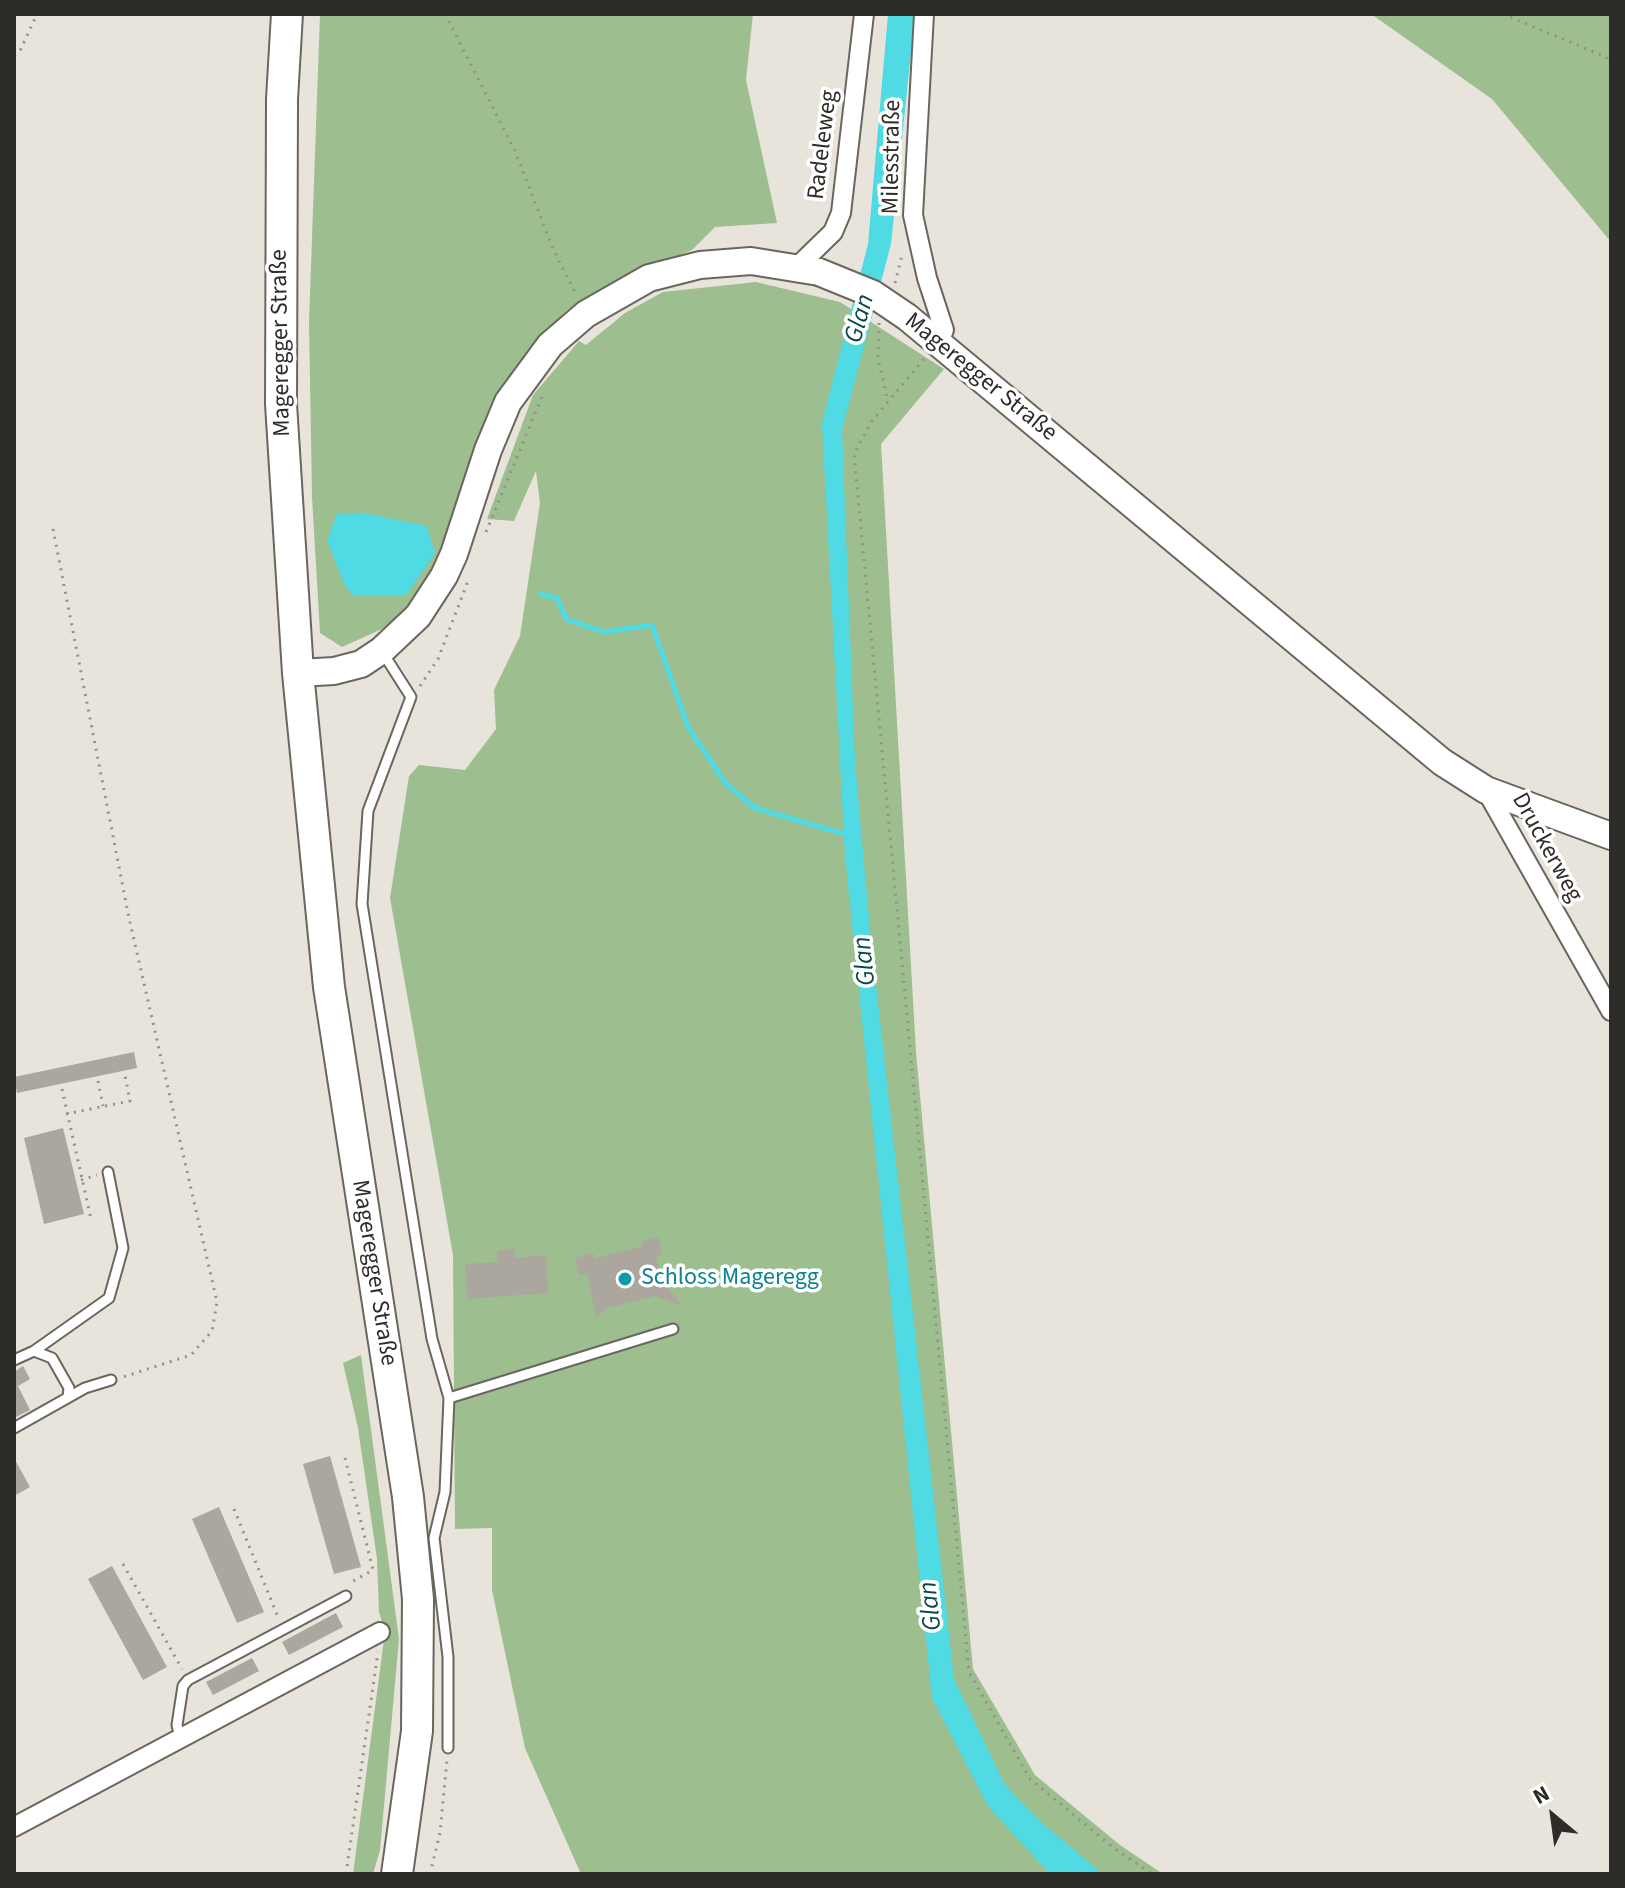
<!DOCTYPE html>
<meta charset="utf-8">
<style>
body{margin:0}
#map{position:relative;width:1625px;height:1888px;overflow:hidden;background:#e9e4db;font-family:"Source Sans 3",sans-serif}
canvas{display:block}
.frame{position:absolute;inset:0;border:16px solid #2e2c29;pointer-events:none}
.north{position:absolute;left:1513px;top:1776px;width:80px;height:80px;-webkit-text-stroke:6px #fff;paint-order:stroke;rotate:331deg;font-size:22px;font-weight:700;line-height:32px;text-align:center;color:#2e2c29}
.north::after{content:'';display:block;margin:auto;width:28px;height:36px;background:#2e2c29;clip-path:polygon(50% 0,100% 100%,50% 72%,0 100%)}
</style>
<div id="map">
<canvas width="1625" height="1888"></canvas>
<div class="frame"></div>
<div class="north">N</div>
</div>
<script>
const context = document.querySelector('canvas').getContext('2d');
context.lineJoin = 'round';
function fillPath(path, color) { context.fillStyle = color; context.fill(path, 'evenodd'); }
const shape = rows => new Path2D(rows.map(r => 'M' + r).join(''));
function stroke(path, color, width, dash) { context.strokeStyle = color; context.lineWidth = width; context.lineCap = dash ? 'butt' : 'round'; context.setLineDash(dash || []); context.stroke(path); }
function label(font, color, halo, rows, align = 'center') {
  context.font = font + ' "Source Sans 3",sans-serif'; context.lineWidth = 7; context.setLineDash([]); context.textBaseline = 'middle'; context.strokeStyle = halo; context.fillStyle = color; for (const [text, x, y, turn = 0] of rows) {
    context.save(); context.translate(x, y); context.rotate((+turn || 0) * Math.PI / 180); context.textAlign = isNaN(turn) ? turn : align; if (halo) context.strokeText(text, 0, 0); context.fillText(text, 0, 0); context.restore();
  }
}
fillPath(shape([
 [320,14,753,14,746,80,777,223,715,227,692,250,602,288,566,311,503,389,428,590,382,629,342,647,320,633,312,497,309,322],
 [1371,14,1611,14,1611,242,1492,99],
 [756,282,840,302,944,369,881,444,916,1052,973,1669,1035,1775,1120,1845,1163,1874,581,1874,525,1748,492,1590,492,1528,455,1529,453,1255,390,898,409,776,419,765,465,770,496,729,494,690,520,636,540,503,536,471,514,521,487,519,533,395,579,341,586,345,625,313,663,292],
 [361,1355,399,1639,380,1850,373,1874,353,1874,385,1632,379,1612,377,1559,358,1428,343,1363]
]), '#9dbe8f');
fillPath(shape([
 [888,14,915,14,891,244,842,430,855,763,871,940,954,1679,1005,1785,1042,1823,1103,1874,1050,1874,988,1806,932,1698,845,856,822,423,868,244],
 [365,513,427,526,435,554,405,596,353,595,345,586,327,540,337,514]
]), '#50dae3');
stroke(shape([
 [541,594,557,598,566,619,604,632,652,625,688,727,726,784,755,808,848,835]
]), '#50dae3', 5);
fillPath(shape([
 [134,1052,137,1068,17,1093,14,1077],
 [63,1128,84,1214,44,1224,24,1138],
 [658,1237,662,1254,656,1256,661,1280,683,1306,655,1296,608,1308,596,1317,587,1273,579,1275,575,1258,593,1253,594,1259,643,1246,642,1241],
 [514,1248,515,1258,546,1255,548,1293,467,1299,465,1264,497,1262,497,1251],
 [23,1366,30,1379,18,1386,30,1410,14,1418,14,1372],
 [330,1456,361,1567,334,1574,303,1464],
 [14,1458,30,1487,14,1496],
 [219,1507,264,1612,237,1623,192,1519],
 [112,1566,167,1667,143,1680,88,1579],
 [336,1613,343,1627,289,1655,282,1642],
 [252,1658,259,1671,213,1695,206,1682]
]), '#aba69e');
const lane = shape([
 [383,653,411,697,368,811,362,904,432,1339,449,1398,445,1492,434,1538,448,1657,448,1748],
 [34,1351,109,1298,123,1248,108,1172],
 [14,1360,34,1351,52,1358,69,1388,68,1397],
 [449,1398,673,1329],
 [14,1428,85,1388,111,1380],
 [180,1738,177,1725,183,1686,188,1680,346,1596]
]);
const street = shape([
 [924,14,913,215,927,278,944,330,938,344],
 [798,266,833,232,841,213,864,14],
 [1486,790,1611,1011],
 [14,1827,380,1632]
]);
const secondary = shape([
 [907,317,1442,762,1486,790,1611,836],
 [298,673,334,671,361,664,382,650,418,616,444,576,454,554,488,450,508,402,550,345,586,314,649,278,700,265,751,261,819,272]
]);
const primary = shape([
 [287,14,282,99,281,404,298,673,329,987,408,1497,418,1599,417,1731,397,1874]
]);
stroke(lane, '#6a665e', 13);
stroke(street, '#6a665e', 22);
stroke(secondary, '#6a665e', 30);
stroke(primary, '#6a665e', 34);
stroke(shape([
 [445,14,515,151,553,249,577,296],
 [1503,14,1606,57,1611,64],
 [14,55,20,51,37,14],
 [895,283,902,255],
 [879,323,878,359,888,401],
 [924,359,872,421,854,454,969,1672,1030,1779,1114,1848,1152,1874],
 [53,529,129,918,217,1302,212,1331,191,1355,123,1377],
 [486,532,544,392],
 [420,686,438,659,468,581],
 [98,1081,103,1106],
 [62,1089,91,1219],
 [66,1114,130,1101,125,1075],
 [81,1180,97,1175],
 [345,1458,373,1570,348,1584],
 [234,1509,278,1617],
 [123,1564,182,1669],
 [346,1874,378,1652],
 [430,1874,440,1833,447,1760]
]), '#939089', 3, [2, 6]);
stroke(lane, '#fff', 9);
stroke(street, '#fff', 18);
stroke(secondary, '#fff', 26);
stroke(primary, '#fff', 30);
const secondaryBridge = shape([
 [819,272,873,294,907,317]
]);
stroke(secondaryBridge, '#6a665e', 30, []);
stroke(secondaryBridge, '#fff', 26);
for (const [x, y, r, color] of [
 [625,1279,8,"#0f9aa8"]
]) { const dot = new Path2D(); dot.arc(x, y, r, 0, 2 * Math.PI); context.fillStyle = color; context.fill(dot); stroke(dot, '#fff', 3); }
label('24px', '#2e2c29', '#fff', [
 ["Radeleweg",824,145,-83],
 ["Milesstraße",893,157,-89],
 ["Mageregger Straße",282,343,-91],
 ["Mageregger Straße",980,378,39],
 ["Druckerweg",1546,848,61],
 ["Mageregger Straße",373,1273,81]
]);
label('24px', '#0d838f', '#fff', [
 ["Schloss Mageregg",641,1279]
], 'left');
label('italic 26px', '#08484b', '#fff', [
 ["Glan",861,319,-74],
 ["Glan",866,961,-96],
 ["Glan",932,1606,-96]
]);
</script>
